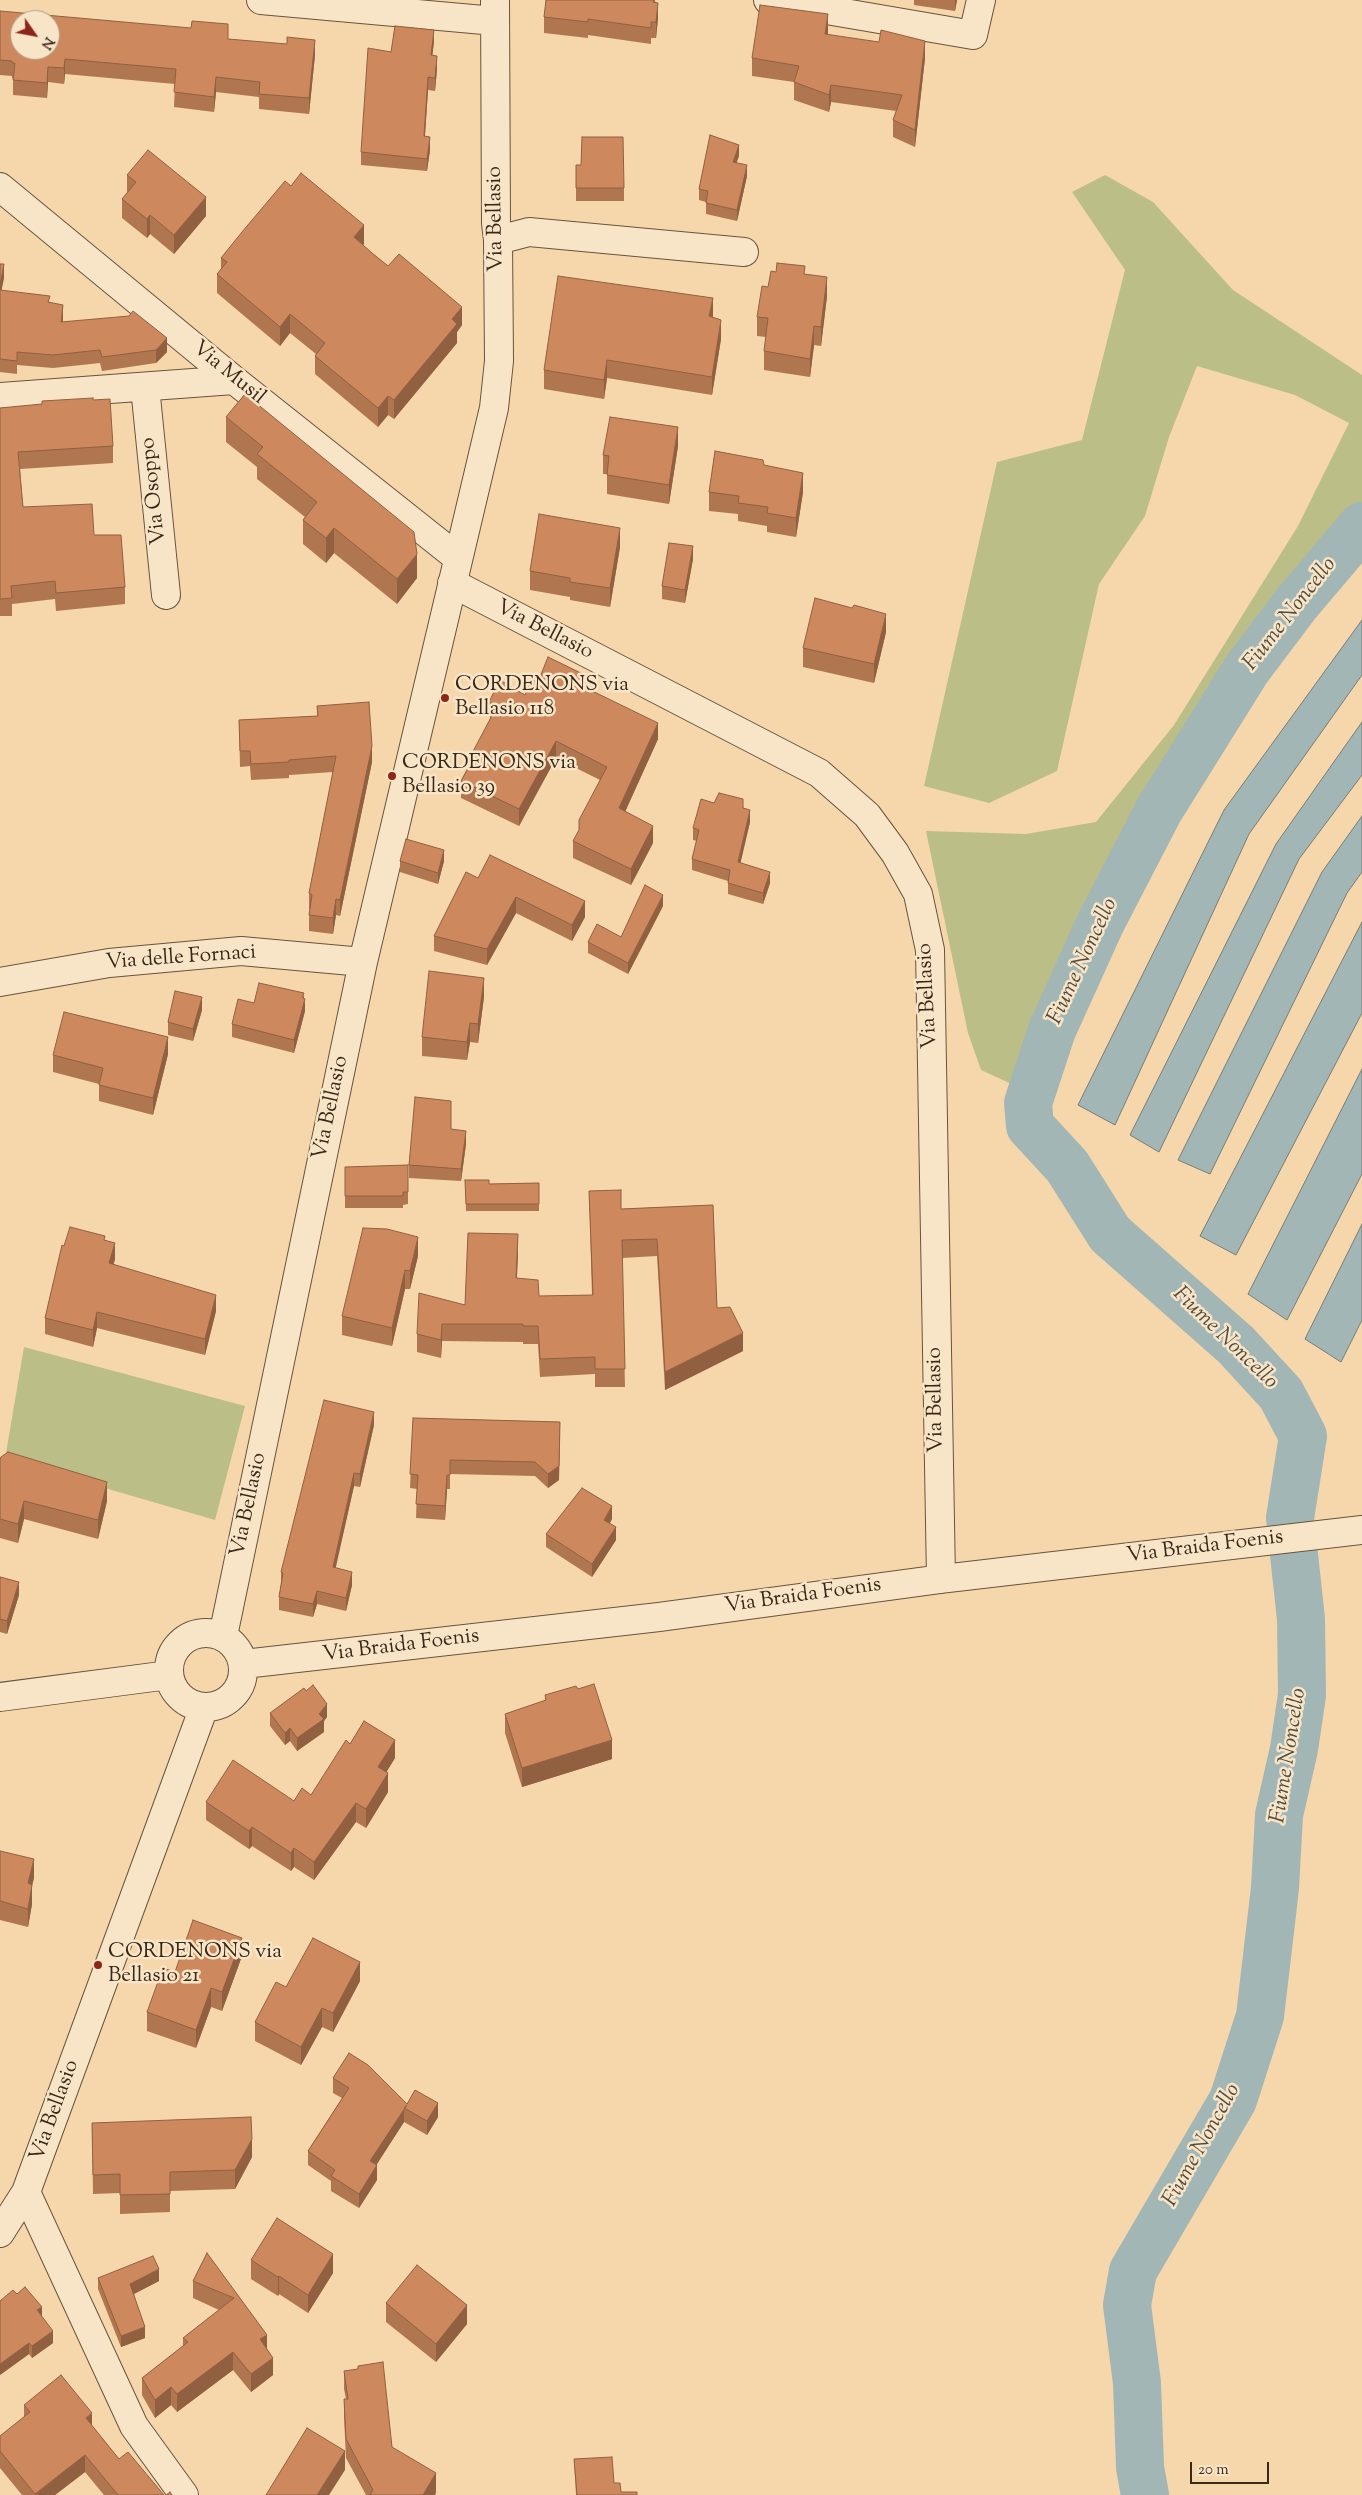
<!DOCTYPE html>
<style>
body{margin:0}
#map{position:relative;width:1362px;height:2495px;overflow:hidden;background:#f5d7ab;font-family:"Sorts Mill Goudy",serif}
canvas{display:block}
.north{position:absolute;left:10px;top:10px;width:50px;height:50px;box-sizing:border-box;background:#f8e5c8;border:1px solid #ab9982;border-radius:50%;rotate:123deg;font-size:14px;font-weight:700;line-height:20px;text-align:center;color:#382818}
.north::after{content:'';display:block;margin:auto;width:18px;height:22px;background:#8f2418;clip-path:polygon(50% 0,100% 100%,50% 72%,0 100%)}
.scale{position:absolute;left:1190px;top:2462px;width:79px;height:22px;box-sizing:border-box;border:2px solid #382818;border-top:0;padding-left:6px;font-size:15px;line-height:18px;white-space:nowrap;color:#382818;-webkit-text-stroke:4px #f8e5c8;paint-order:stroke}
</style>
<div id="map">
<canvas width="1362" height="2495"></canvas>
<div class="north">N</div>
<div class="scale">20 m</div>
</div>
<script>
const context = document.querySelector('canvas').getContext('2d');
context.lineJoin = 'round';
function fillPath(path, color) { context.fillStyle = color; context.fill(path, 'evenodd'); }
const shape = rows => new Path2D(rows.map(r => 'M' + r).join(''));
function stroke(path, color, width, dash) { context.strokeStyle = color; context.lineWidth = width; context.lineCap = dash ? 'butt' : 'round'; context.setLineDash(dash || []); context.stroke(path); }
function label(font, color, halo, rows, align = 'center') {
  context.font = font + ' "Sorts Mill Goudy",serif'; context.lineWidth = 5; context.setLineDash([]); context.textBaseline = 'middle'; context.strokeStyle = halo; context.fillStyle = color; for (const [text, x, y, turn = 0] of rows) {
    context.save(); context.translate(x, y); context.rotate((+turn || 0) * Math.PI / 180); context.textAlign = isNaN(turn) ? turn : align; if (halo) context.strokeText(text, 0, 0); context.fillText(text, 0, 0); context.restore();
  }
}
fillPath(shape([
 [1105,175,1153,202,1233,290,1362,375,1362,526,1296,604,1247,669,1193,754,1138,848,1100,924,1052,1030,1037,1072,1016,1086,981,1070,968,1033,926,831,1026,834,1096,822,1174,725,1298,526,1349,423,1295,395,1197,366,1169,437,1145,516,1099,584,1057,771,989,803,924,786,997,462,1082,440,1125,270,1072,192],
 [24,1347,245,1406,215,1520,5,1459]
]), '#bcbe88');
const water = shape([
 [1362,620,1362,675,1249,834,1115,1125,1078,1105,1224,810,1362,620],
 [1362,722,1362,775,1299,859,1159,1152,1130,1135,1276,844,1362,722],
 [1362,816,1362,872,1347,893,1210,1174,1178,1160,1322,872,1362,816],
 [1362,922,1362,1013,1236,1255,1200,1236,1362,922],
 [1362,1069,1362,1174,1287,1320,1248,1294,1362,1069],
 [1362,1224,1362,1320,1341,1362,1305,1339,1362,1224]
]);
fillPath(water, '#a2b6b5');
stroke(water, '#787d76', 1);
stroke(shape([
 [1145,2495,1140,2467,1137,2383,1127,2305,1133,2271,1233,2100,1260,2016,1275,1888,1279,1815,1294,1749,1302,1695,1301,1619,1290,1518,1303,1436,1281,1394,1236,1345,1110,1234,1067,1166,1030,1126,1028,1103,1052,1030,1100,924,1159,810,1247,669,1296,604,1362,526]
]), '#a2b6b5', 48);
const minor = shape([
 [261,0,495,21],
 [768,0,973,35,981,0],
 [0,187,234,380,458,558],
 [498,240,529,232,744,252],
 [145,387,166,595],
 [0,397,234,380],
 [452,583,819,773,867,815,895,853,918,894,930,950,941,1579],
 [0,982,109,963,241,951,363,962],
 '169 1670a37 37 0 1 1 74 0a37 37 0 1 1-74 0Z',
 [223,1636,363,962,494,408,499,361,498,240,496,223,495,0],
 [244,1664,659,1617,941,1579,1362,1530],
 [0,1697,169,1675],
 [26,2192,134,2426,184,2495],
 [0,2233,26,2192,204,1707]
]);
stroke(minor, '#67543d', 30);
stroke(minor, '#f8e5c8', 28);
fillPath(shape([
 [655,0,658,18,656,38,651,38,651,44,588,35,588,38,544,33,544,17],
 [914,0,957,0,955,11,914,5],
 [0,11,228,39,315,55,309,114,259,109,259,97,216,92,214,112,174,107,175,84,65,74,64,84,48,82,47,98,13,95,13,78,12,78,12,76,0,75],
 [828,32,828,35,925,58,915,147,893,137,893,120,896,111,831,102,829,112,794,100,794,82,752,76,752,58],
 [434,42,432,55,437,69,435,91,428,90,425,136,430,150,427,171,361,165,361,152,391,52],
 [739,156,736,162,747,176,737,221,706,214,706,202,699,200,699,189],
 [576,165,624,188,624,201,576,201],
 [127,175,206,216,174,254,150,234,147,238,122,218,122,199,127,193],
 [364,244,363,245,372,253,462,325,457,332,457,343,394,419,388,415,378,427,315,374,315,356,316,354,290,333,280,346,217,293,217,274,221,269,221,258],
 [0,264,4,278,1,290,50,302,63,318,63,322,167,352,156,363,102,371,100,363,53,368,17,365,17,374,0,372],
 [805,274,827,296,821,346,814,345,810,377,764,370,764,351,766,337,757,336,757,317,768,287],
 [713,317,721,339,712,395,607,378,604,399,544,389,544,370],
 [245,394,417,578,397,604,334,553,326,563,303,544,303,520,305,517,257,479,257,467,226,442,226,417],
 [93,400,113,446,113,463,20,469,23,507,94,535,125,587,125,604,56,611,55,599,12,604,12,616,0,616,0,408],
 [678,446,669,504,607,494,607,474,603,474,603,455],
 [764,465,803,492,796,537,767,532,767,526,738,521,738,514,709,511,709,492],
 [620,547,610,607,570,600,570,597,530,590,530,571],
 [693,559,685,603,662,599,662,586],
 [886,632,874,683,803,667,803,648],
 [538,682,589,689,658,739,625,812,653,843,631,885,573,858,573,841,579,830,600,780,556,758,519,826,461,798,461,781,468,768,490,719,489,702,525,695],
 [317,706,372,762,340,916,336,915,333,934,309,931,309,915,310,909,309,909,309,893,333,772,289,775,289,778,251,780,250,766,240,767,239,720,317,716],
 [714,803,743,808,750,822,740,863,770,883,763,904,728,894,728,881,692,870,692,859,697,841,693,840,693,828],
 [400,861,444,861,438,884,400,872],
 [478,878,585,917,572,941,516,913,487,965,434,951,434,936],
 [663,906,628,974,588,953,588,942,621,937],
 [484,997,478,1043,470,1042,467,1060,422,1056,422,1037],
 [304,998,305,1011,294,1053,232,1037,232,1024,254,1003],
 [202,1010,193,1041,168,1035,168,1022],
 [168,1054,153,1115,99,1101,99,1084,53,1072,53,1055],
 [451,1129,466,1144,461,1181,409,1178,409,1165],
 [408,1165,408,1204,403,1205,403,1208,345,1208,345,1167],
 [465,1180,489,1184,539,1183,539,1211,466,1211],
 [589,1191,621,1209,713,1205,717,1308,743,1351,665,1390,657,1256,622,1258,625,1387,595,1387,595,1374,540,1377,538,1344,523,1344,523,1342,442,1341,441,1358,417,1352,417,1334,465,1305,518,1252,517,1278,539,1296,592,1295],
 [105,1240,115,1259,113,1265,216,1311,205,1355,97,1328,93,1347,45,1334,45,1318,64,1246],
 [418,1256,410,1289,405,1289,392,1346,342,1335,342,1316],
 [413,1418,560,1422,559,1480,548,1488,535,1476,450,1474,450,1489,447,1489,445,1520,416,1518,417,1489,410,1488],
 [374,1425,360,1487,354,1486,335,1568,352,1585,346,1611,317,1604,313,1617,279,1610,279,1597,281,1584,281,1572],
 [0,1460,107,1501,98,1539,24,1519,18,1543,0,1538],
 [612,1519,610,1523,616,1540,592,1577,546,1547,546,1534],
 [0,1577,19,1595,7,1634,0,1632],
 [578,1689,612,1759,522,1787,505,1733,505,1714,545,1701,545,1695],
 [270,1713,327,1717,324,1721,324,1732,297,1751,290,1741,285,1745,270,1726],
 [350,1744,395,1758,386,1772,388,1792,366,1828,356,1822,314,1880,294,1867,291,1871,252,1846,249,1849,206,1820,206,1802,294,1801,311,1795],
 [0,1851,34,1878,32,1885,32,1904,28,1927,0,1920],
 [242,1956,222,2011,211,2007,196,2048,147,2031,147,2012,175,1972],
 [360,1981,333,2032,322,2027,301,2065,255,2041,255,2022,286,1987],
 [333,2078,407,2104,438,2117,427,2135,404,2122,376,2165,377,2180,359,2208,331,2191,331,2181,308,2165,308,2151,342,2098,333,2093],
 [92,2123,252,2157,235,2189,170,2191,170,2212,120,2214,120,2193,93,2194],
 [207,2253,267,2348,273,2375,251,2392,233,2370,177,2412,171,2405,155,2418,142,2395,142,2378,183,2346,183,2338,219,2310,193,2298,193,2281],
 [251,2260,333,2273,308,2313,279,2294,278,2296,251,2279],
 [98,2278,159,2281,134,2294,145,2338,121,2347,98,2289],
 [386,2303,467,2324,436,2362,386,2322],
 [42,2318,53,2343,32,2358,29,2354,0,2375],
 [344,2371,392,2447,436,2492,435,2495,366,2495,346,2458,344,2417,344,2399,346,2399,344,2389],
 [24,2405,92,2426,119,2459,164,2495,104,2495,85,2472,55,2495,22,2495,0,2468,0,2436,24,2417],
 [574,2459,614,2483,621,2492,637,2495,576,2495]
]), '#b07650');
fillPath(shape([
 [955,0,957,0,955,11],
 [658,3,658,18,656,38,656,22],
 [828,14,828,32,825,51,825,34],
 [434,30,434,42,431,68,431,55],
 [315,40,315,55,309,114,309,98],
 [925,41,925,58,915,147,915,130],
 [437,56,437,69,435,91,435,78],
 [65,59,65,74,64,84,64,68],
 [48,67,48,82,47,98,47,83],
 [216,77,216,92,214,112,214,97],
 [428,77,428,90,424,149,424,136],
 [831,85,831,102,829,112,829,95],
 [430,137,430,150,427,171,427,159],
 [739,145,739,156,733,173,733,162],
 [747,165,747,176,737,221,737,210],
 [206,197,206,216,174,254,174,235],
 [150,215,150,234,147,238,147,219],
 [364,225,364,244,354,256,354,237],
 [4,264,4,278,0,298,0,285],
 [827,277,827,296,821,346,821,327],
 [713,298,713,316,709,334,709,316],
 [63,305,63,318,61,335,61,322],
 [462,307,462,325,457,332,457,343,394,419,394,400,452,319],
 [290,314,290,333,280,346,280,327],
 [721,320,721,339,712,395,712,377],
 [814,326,814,345,810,377,810,359],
 [167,338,167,352,156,363,156,350],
 [607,360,607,378,604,399,604,380],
 [388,396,388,415,378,427,378,408],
 [678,427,678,446,669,504,669,485],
 [803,473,803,492,796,537,796,518],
 [334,528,334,553,326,563,326,538],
 [620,528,620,547,610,607,610,588],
 [693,546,693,559,685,603,685,590],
 [417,554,417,578,397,604,397,579],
 [886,614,886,632,874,683,874,664],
 [589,677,589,694,584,687],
 [658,723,658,739,619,825,619,808],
 [556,741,556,758,519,826,519,809],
 [372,746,372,762,340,916,340,900],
 [750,810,750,822,738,874,738,862],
 [653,826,653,843,631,885,631,869],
 [444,850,444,861,438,884,438,873],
 [770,872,770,883,763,904,763,893],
 [663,895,663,906,628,974,628,963],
 [516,897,516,913,487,965,487,949],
 [336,899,336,915,333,934,333,918],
 [585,901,585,917,572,941,572,925],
 [484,978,484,997,478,1043,478,1024],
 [304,993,304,1004,305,999,305,1011,294,1053,294,1040],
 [202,997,202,1010,193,1041,193,1029],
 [470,1023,470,1042,467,1060,467,1042],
 [168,1037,168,1054,153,1115,153,1098],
 [466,1131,466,1144,461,1181,461,1169],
 [518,1234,518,1252,516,1295,516,1278],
 [418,1237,418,1256,410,1289,410,1271],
 [115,1243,115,1259,109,1280,109,1263],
 [405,1270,405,1289,392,1346,392,1328],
 [216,1295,216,1311,205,1355,205,1339],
 [97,1312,97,1328,93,1347,93,1330],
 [442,1324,442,1341,441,1358,441,1340],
 [743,1333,743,1351,665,1390,665,1372],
 [374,1412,374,1425,360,1487,360,1474],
 [560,1422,559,1480,548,1488,548,1474],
 [354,1473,354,1486,333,1580,333,1567],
 [447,1475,447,1489,445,1520,445,1506],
 [107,1482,107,1501,98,1539,98,1520],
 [24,1501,24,1519,18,1543,18,1524],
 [612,1506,612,1519,604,1532,604,1520],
 [616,1527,616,1540,592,1577,592,1564],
 [352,1572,352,1585,346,1611,346,1598],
 [19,1582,19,1595,7,1634,7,1621],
 [317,1591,317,1604,313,1617,313,1604],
 [327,1704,327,1717,324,1721,324,1732,297,1751,297,1738,319,1714],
 [290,1728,290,1741,285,1745,285,1733],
 [395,1740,395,1758,378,1786,378,1767],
 [612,1740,612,1759,522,1787,522,1768],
 [388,1773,388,1792,366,1828,366,1809],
 [356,1803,356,1822,314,1880,314,1862],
 [252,1827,252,1846,249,1849,249,1831],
 [294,1848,294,1867,291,1871,291,1853],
 [34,1859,34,1878,28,1902,28,1883],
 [32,1885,32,1904,28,1927,28,1909],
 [242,1938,242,1956,222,2011,222,1992],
 [360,1962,360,1981,333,2032,333,2013],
 [211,1988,211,2007,196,2048,196,2030],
 [322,2008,322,2027,301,2065,301,2047],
 [438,2103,438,2117,427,2135,427,2121],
 [404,2108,404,2122,370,2175,370,2161],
 [252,2139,252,2157,235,2189,235,2170],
 [377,2165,377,2180,359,2208,359,2194],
 [333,2254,333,2273,308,2313,308,2295],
 [159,2269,159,2281,130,2296,130,2284],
 [279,2276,279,2294,278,2296,278,2277],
 [467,2305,467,2324,436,2362,436,2344],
 [42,2307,42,2318,37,2310],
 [145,2327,145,2338,121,2347,121,2336],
 [53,2331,53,2343,32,2358,32,2346],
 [267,2335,267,2353,260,2339],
 [29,2343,29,2354,0,2375,0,2364],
 [233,2352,233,2370,177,2412,177,2394],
 [273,2358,273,2375,251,2392,251,2374],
 [171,2387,171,2405,155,2418,155,2400],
 [92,2413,92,2429,86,2418],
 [345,2451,345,2470,329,2495,317,2495],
 [85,2455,85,2472,55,2495,35,2495],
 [436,2473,436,2492,435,2495,423,2495]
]), '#906041');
const building = shape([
 [546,0,654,0,653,2,658,3,656,22,651,22,651,28,588,19,588,22,544,17,546,0],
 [760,5,828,14,825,34,879,42,881,30,925,41,915,130,893,120,902,95,831,85,829,95,794,82,799,66,752,58,760,5],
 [0,11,191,28,192,21,228,24,228,39,287,44,287,37,315,40,309,98,259,94,260,82,216,77,214,97,174,92,176,69,65,59,64,68,48,67,47,83,13,80,15,63,12,63,12,61,0,60,0,11],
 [20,20,50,20,50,50,20,50,20,20],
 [395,26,434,30,431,55,437,56,435,78,428,77,424,136,430,137,427,159,361,152,368,48,391,52,395,26],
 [710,135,739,145,733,162,747,165,737,210,706,203,708,191,699,189,710,135],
 [582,137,623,137,624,188,576,188,576,165,581,165,582,137],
 [148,150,206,197,174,235,150,215,147,219,122,199,136,182,127,175,148,150],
 [301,173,364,225,354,237,372,253,388,266,399,254,462,307,452,319,457,324,394,400,388,396,378,408,315,356,325,343,290,314,280,327,217,274,227,262,221,258,242,232,285,181,291,186,301,173],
 [777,263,805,266,804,274,827,277,821,327,814,326,810,359,764,351,768,318,757,317,762,286,768,287,771,271,776,272,777,263],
 [0,264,4,264,0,285,0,264],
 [558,276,713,298,709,316,721,320,712,377,607,360,604,380,544,370,558,276],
 [0,290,50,296,48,302,63,305,61,322,129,316,133,311,167,338,156,350,102,357,100,350,53,355,17,352,17,361,0,359,0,290],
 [245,394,414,532,417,554,397,579,334,528,326,538,303,520,317,502,257,454,263,447,226,417,245,394],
 [93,398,93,400,110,399,113,446,18,452,23,507,92,504,94,535,121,535,125,587,56,593,55,581,11,586,12,598,0,599,0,408,42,404,42,401,93,398],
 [610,417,678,427,669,485,607,475,609,456,603,455,610,417],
 [715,451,763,460,764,465,803,473,796,518,767,513,768,507,738,503,739,496,709,492,715,451],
 [539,514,620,528,610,588,570,582,570,578,530,571,539,514],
 [669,543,693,546,685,590,662,586,669,543],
 [815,598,852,608,854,605,886,614,874,664,803,648,815,598],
 [548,657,589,677,584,687,658,723,619,808,653,826,631,869,573,841,579,830,579,820,607,767,556,741,519,809,461,781,468,768,469,759,497,706,489,702,500,680,525,695,532,679,538,682,548,657],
 [369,702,372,746,340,900,336,899,333,918,309,915,312,895,309,893,336,756,289,760,289,762,251,764,250,751,240,751,239,720,318,716,317,706,369,702],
 [719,793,743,799,743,808,750,810,738,862,770,872,763,893,728,883,730,870,692,859,699,830,693,828,701,799,714,803,719,793],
 [406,839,444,850,438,873,400,861,406,839],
 [490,855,585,901,572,925,516,897,487,949,434,936,466,872,478,878,490,855],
 [645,885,663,895,628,963,588,942,597,924,621,937,645,885],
 [429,971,484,978,478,1024,470,1023,467,1042,422,1037,429,971],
 [259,983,304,993,302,997,305,999,294,1040,232,1024,238,999,254,1003,259,983],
 [175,991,202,997,193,1029,168,1022,175,991],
 [64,1012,168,1037,153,1098,99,1085,103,1068,53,1055,64,1012],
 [415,1097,451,1101,451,1129,466,1131,461,1169,409,1165,415,1097],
 [408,1165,408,1192,403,1192,403,1196,345,1196,345,1167,408,1165],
 [465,1180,489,1180,489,1184,539,1183,539,1204,466,1204,465,1180],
 [621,1190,621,1209,713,1205,717,1308,730,1307,743,1333,665,1372,657,1239,622,1240,625,1369,595,1369,595,1357,540,1359,538,1326,523,1326,523,1324,442,1324,441,1340,417,1334,419,1293,465,1305,468,1233,518,1234,516,1278,538,1280,539,1296,593,1295,589,1191,621,1190],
 [70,1227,105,1236,104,1240,115,1243,109,1263,216,1295,205,1339,97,1312,93,1330,45,1318,62,1245,64,1246,70,1227],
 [363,1228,387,1229,418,1237,410,1271,405,1270,392,1328,342,1316,363,1228],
 [324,1400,374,1412,360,1474,354,1473,333,1567,352,1572,346,1598,317,1591,313,1604,279,1597,283,1573,281,1572,324,1400],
 [413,1418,560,1422,559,1466,548,1474,535,1462,450,1460,450,1475,447,1475,445,1506,416,1504,418,1475,410,1474,413,1418],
 [8,1452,107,1482,98,1520,24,1501,18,1524,0,1519,0,1460,1,1457,8,1452],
 [582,1488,612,1506,604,1520,616,1527,592,1564,546,1534,582,1488],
 [0,1577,19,1582,7,1621,0,1619,0,1577],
 [594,1684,612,1740,522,1768,505,1714,546,1700,545,1695,576,1686,578,1689,594,1684],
 [313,1685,327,1704,319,1714,324,1719,297,1738,290,1728,285,1733,270,1713,304,1688,306,1691,313,1685],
 [364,1721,395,1740,378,1767,388,1773,366,1809,356,1803,314,1862,294,1848,291,1853,252,1827,249,1831,206,1802,233,1760,294,1801,302,1788,311,1795,346,1740,350,1744,364,1721],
 [0,1851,34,1859,28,1883,32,1885,28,1909,0,1901,0,1851],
 [193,1920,242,1938,222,1992,211,1988,196,2030,147,2012,163,1968,175,1972,193,1920],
 [313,1938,360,1962,333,2013,322,2008,301,2047,255,2022,276,1982,286,1987,313,1938],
 [349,2053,368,2065,407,2104,415,2090,438,2103,427,2121,404,2108,407,2105,370,2161,377,2165,359,2194,331,2176,335,2170,308,2151,349,2088,333,2078,349,2053],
 [251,2117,252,2139,235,2170,170,2172,170,2194,120,2195,120,2174,93,2175,92,2123,251,2117],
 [277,2218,333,2254,308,2295,279,2276,278,2277,251,2260,277,2218],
 [207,2253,267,2335,260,2339,273,2358,251,2374,233,2352,177,2394,171,2387,155,2400,142,2378,188,2342,183,2338,234,2298,193,2281,207,2253],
 [153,2256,159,2269,130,2284,145,2327,121,2336,98,2278,153,2256],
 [417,2265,467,2305,436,2344,386,2303,417,2265],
 [25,2287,42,2307,37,2310,53,2331,32,2346,29,2343,0,2364,0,2301,13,2290,17,2294,25,2287],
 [383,2362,392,2447,436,2473,423,2495,370,2495,373,2490,346,2439,344,2399,348,2399,344,2371,358,2369,358,2366,383,2362],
 [61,2375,92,2413,86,2418,119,2459,128,2452,164,2495,118,2495,85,2455,35,2494,0,2451,0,2436,30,2412,24,2405,61,2375],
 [307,2428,345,2451,317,2495,266,2495,307,2428],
 [612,2457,614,2483,620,2483,621,2492,637,2492,637,2495,577,2495,574,2459,612,2457],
 [170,2492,172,2495,166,2495,170,2492]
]);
fillPath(building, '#cd895d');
stroke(building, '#906041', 1);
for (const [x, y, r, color] of [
 [445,698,5,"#8f2418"],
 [392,776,5,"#8f2418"],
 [98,1965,5,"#8f2418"]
]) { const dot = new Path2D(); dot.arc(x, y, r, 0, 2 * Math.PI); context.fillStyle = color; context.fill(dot); stroke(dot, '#f8e5c8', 2); }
label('21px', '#382818', '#f8e5c8', [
 ["Via Bellasio",497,219,-91],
 ["Via Musil",228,374,39],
 ["Via Osoppo",155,491,-96],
 ["Via Bellasio",544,631,27],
 ["Via delle Fornaci",181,959,-4],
 ["Via Bellasio",929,996,-93],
 ["Via Bellasio",332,1108,-78],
 ["Via Bellasio",937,1400,-91],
 ["Via Bellasio",250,1505,-78],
 ["Via Braida Foenis",1205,1548,-7],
 ["Via Braida Foenis",803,1597,-8],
 ["Via Braida Foenis",401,1647,-7],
 ["Via Bellasio",56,2111,-70]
]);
label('21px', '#382818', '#f8e5c8', [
 ["CORDENONS via",455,686],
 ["Bellasio 118",455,710],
 ["CORDENONS via",402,764],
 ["Bellasio 39",402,788],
 ["CORDENONS via",108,1953],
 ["Bellasio 21",108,1977]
], 'left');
label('italic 22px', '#524c3f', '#f8e5c8', [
 ["Fiume Noncello",1291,615,-52],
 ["Fiume Noncello",1084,962,-65],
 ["Fiume Noncello",1224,1339,44],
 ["Fiume Noncello",1290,1756,-81],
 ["Fiume Noncello",1203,2146,-61]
]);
</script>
